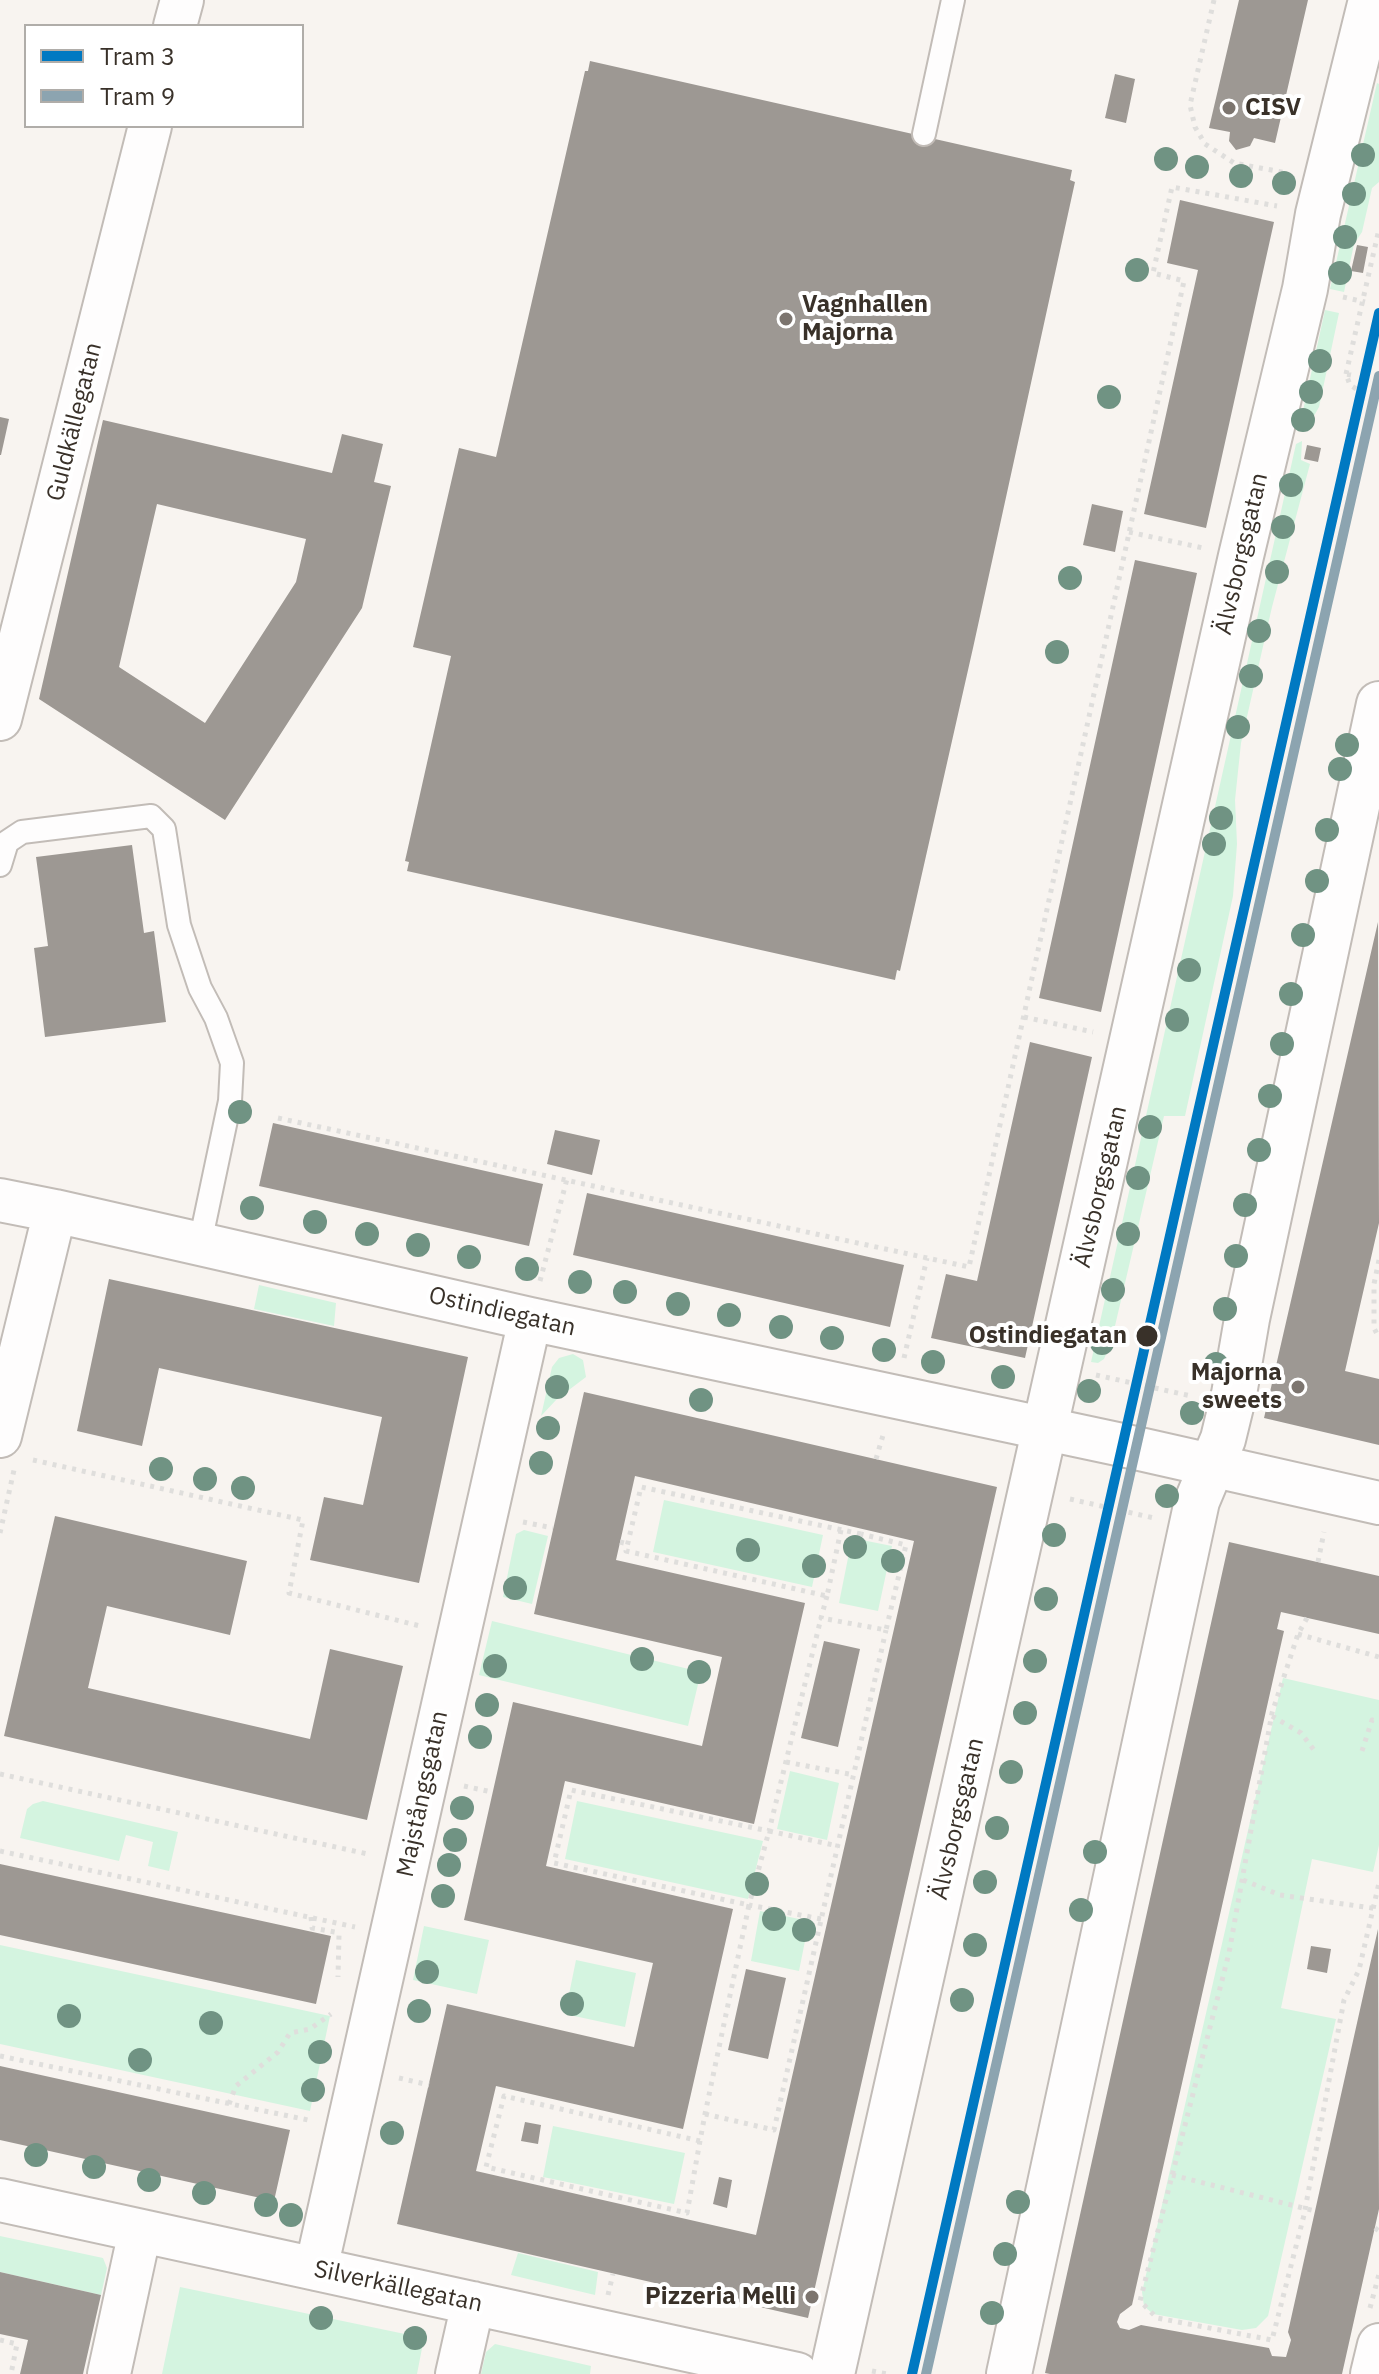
<!DOCTYPE html>
<meta charset="utf-8">
<style>
body{margin:0}
#map{position:relative;width:1379px;height:2374px;overflow:hidden;background:#f8f4f0;font-family:"IBM Plex Sans",sans-serif}
canvas{display:block}
.legend{position:absolute;left:24px;top:24px;width:280px;height:104px;box-sizing:border-box;background:#fff;border:2px solid #b0ada9;margin:0;padding:10px 14px;list-style:none;font-size:24px;color:#393129}
.legend li{display:flex;align-items:center;gap:16px;height:40px}
.legend b{width:40px;border:2px solid #b0ada9}
</style>
<div id="map">
<canvas width="1379" height="2374"></canvas>
<ul class="legend">
<li><b style="height:10px;background:#0079c2"></b>Tram 3</li>
<li><b style="height:10px;background:#8ca4b0"></b>Tram 9</li>
</ul>
</div>
<script>
const context = document.querySelector('canvas').getContext('2d');
context.lineJoin = 'round';
function fillPath(path, color) { context.fillStyle = color; context.fill(path, 'evenodd'); }
const shape = rows => new Path2D(rows.map(r => 'M' + r).join(''));
function stroke(path, color, width, dash) { context.strokeStyle = color; context.lineWidth = width; context.lineCap = dash ? 'butt' : 'round'; context.setLineDash(dash || []); context.stroke(path); }
function label(font, color, halo, rows, align = 'center') {
  context.font = font + ' "IBM Plex Sans",sans-serif'; context.lineWidth = 8; context.setLineDash([]); context.textBaseline = 'middle'; context.strokeStyle = halo; context.fillStyle = color; for (const [text, x, y, turn = 0] of rows) {
    context.save(); context.translate(x, y); context.rotate((+turn || 0) * Math.PI / 180); context.textAlign = isNaN(turn) ? turn : align; if (halo) context.strokeText(text, 0, 0); context.fillText(text, 0, 0); context.restore();
  }
}
fillPath(shape([
 [1377,83,1379,84,1379,182,1372,188,1362,232,1354,244,1344,292,1330,289],
 [1325,310,1339,313,1319,407,1306,430,1299,429],
 [1302,441,1301,460,1310,464,1272,607,1241,743,1235,800,1237,844,1233,896,1185,1116,1164,1116,1111,1343,1104,1359,1098,1363,1091,1362,1296,444],
 [259,1285,336,1303,334,1326,254,1309],
 [573,1354,583,1360,586,1377,557,1399,541,1416,552,1367,559,1358],
 [664,1500,823,1535,812,1587,653,1552],
 [524,1530,548,1536,532,1604,503,1597,516,1534],
 [852,1538,892,1546,878,1611,839,1603],
 [492,1621,701,1672,688,1726,479,1675],
 [1283,1678,1379,1700,1379,1845,1373,1872,1312,1859,1281,2008,1336,2019,1268,2316,1256,2328,1242,2330,1153,2314,1144,2306,1142,2292],
 [790,1771,839,1783,827,1840,777,1829],
 [43,1801,178,1832,169,1871,148,1866,153,1842,126,1835,119,1861,20,1838,27,1809,33,1804],
 [577,1801,763,1841,748,1899,565,1859],
 [760,1911,809,1921,799,1971,751,1961],
 [424,1926,489,1940,477,1994,413,1980],
 [0,1945,330,2016,310,2111,0,2044],
 [576,1960,636,1973,625,2027,565,2014],
 [553,2126,685,2153,674,2204,543,2177],
 [0,2236,103,2258,107,2268,101,2295,0,2272],
 [518,2253,598,2272,595,2295,511,2275],
 [180,2287,424,2338,417,2374,162,2374],
 [495,2344,591,2366,590,2374,481,2374,486,2352]
]), '#d4f4e0');
fillPath(shape([
 [1239,0,1308,0,1275,143,1254,138,1250,146,1236,150,1229,141,1230,132,1209,128],
 [590,61,1072,170,1070,180,1075,182,973,648,900,971,897,970,895,980,407,871,409,862,405,861,451,656,413,647,459,448,496,457,585,71,588,71],
 [1115,74,1135,79,1126,123,1105,118],
 [1180,200,1274,222,1206,528,1144,514,1198,270,1167,263],
 [1357,245,1368,247,1363,273,1351,271],
 [0,417,9,419,1,455,0,455],
 [103,420,332,473,342,434,383,444,374,482,391,486,362,608,225,820,39,699],
 [157,504,306,539,296,582,205,723,119,667],
 [1307,445,1321,448,1318,462,1304,459],
 [1092,504,1123,511,1115,552,1083,545],
 [1135,560,1197,573,1101,1012,1039,998],
 [132,845,144,933,154,931,166,1022,45,1037,34,948,48,946,36,857],
 [1378,922,1379,1223,1345,1371,1379,1379,1379,1445,1264,1418],
 [1030,1042,1092,1057,1025,1358,931,1338,946,1274,977,1281],
 [273,1123,543,1184,529,1246,259,1186],
 [555,1130,600,1140,592,1175,547,1164],
 [587,1193,904,1265,890,1327,573,1255],
 [109,1279,468,1357,419,1583,310,1560,324,1497,363,1505,382,1417,159,1368,142,1446,77,1431],
 [584,1392,997,1487,808,2318,397,2224,447,2004,634,2047,653,1963,464,1920,513,1702,702,1746,722,1657,534,1614],
 [635,1476,914,1541,756,2235,476,2171,496,2086,683,2129,733,1909,546,1866,565,1781,754,1824,805,1603,616,1560],
 [55,1516,247,1561,230,1635,107,1606,88,1688,310,1739,330,1649,403,1666,367,1820,4,1736],
 [1229,1542,1379,1576,1379,1634,1281,1612,1277,1629,1284,1631,1132,2305,1120,2314,1117,2322,1120,2328,1129,2330,1141,2325,1269,2348,1272,2356,1286,2357,1291,2340,1288,2332,1378,1929,1379,2209,1342,2374,1050,2374,1045,2373],
 [824,1641,860,1649,838,1747,801,1738],
 [0,1864,331,1936,316,2004,0,1935],
 [1311,1946,1331,1949,1327,1973,1307,1969],
 [746,1969,786,1978,768,2059,728,2050],
 [0,2066,290,2130,274,2201,0,2140],
 [525,2122,541,2125,538,2144,521,2141],
 [719,2177,732,2180,727,2208,713,2204],
 [0,2272,101,2295,83,2374,20,2374,28,2340,0,2334]
]), '#9d9893');
const lane = shape([
 [924,134,953,0],
 [0,865,7,842,22,832,151,816,164,829,179,925,200,988,216,1018,232,1063,230,1101,200,1243]
]);
const street = shape([
 [175,26,182,0],
 [0,719,150,126],
 [0,1200,55,1211,530,1319,1122,1445,1379,1503],
 [0,1436,55,1211],
 [0,2200,797,2374],
 [316,2269,530,1319],
 [109,2374,140,2231],
 [457,2374,473,2303],
 [1372,2374,1379,2345]
]);
const secondary = shape([
 [832,2374,1241,556,1305,289,1318,214,1371,0],
 [1009,2374,1197,1501,1223,1439,1234,1394,1247,1319,1379,704]
]);
stroke(lane, '#c2bcb7', 26);
stroke(street, '#c2bcb7', 46);
stroke(secondary, '#c2bcb7', 48);
stroke(shape([
 [1214,0,1190,105,1195,127,1205,144,1234,163,1287,173],
 [1343,297,1365,302],
 [1346,374,1379,229],
 [1351,375,1346,374,1350,385,1361,392,1379,397],
 [1129,532,1203,548],
 [1024,1017,1093,1032],
 [278,1118,969,1267,1184,281,1153,273,1172,187,1277,206],
 [1379,1260,1374,1284,1374,1328,1379,1338],
 [540,1281,567,1179],
 [904,1358,927,1258],
 [1096,1375,1191,1396],
 [876,1459,884,1432],
 [33,1460,303,1520,289,1593,420,1626],
 [1070,1499,1154,1518],
 [523,1522,553,1528],
 [841,1530,827,1596,626,1551,641,1487,861,1534,862,1529],
 [0,1533,14,1470],
 [620,1542,628,1544],
 [1318,1562,1324,1532],
 [827,1596,821,1618,886,1630,906,1545,861,1534],
 [1307,1618,1298,1634,1272,1713,1229,1953,1140,2301,1157,2318,1272,2340,1304,2215,1344,2000,1359,1970,1379,1883],
 [1298,1634,1379,1657],
 [1272,1716,1301,1733,1314,1750],
 [1362,1751,1372,1720,1379,1722],
 [786,1762,854,1775],
 [0,1774,368,1854],
 [464,1786,492,1792],
 [0,1851,355,1927],
 [1243,1880,1280,1895,1379,1909],
 [311,1917,312,1928,335,1932,339,1935,338,1977],
 [821,1919,749,1905,769,1831,838,1846],
 [0,2056,308,2120],
 [399,2078,429,2085],
 [229,2104,236,2086,278,2052,290,2033,310,2029,331,2014],
 [705,2114,774,2130,886,1630],
 [700,2141,504,2096,486,2167,687,2213,700,2141,705,2114,749,1905,554,1863,571,1790,769,1831,821,1618],
 [1172,2175,1315,2211],
 [1375,2228,1379,2231],
 [608,2295,613,2274],
 [1370,2308,1379,2274],
 [0,2340,17,2344,11,2374],
 [872,2371,887,2374]
]), '#dfdedc', 5, [4, 6]);
stroke(lane, '#fefdfd', 22);
stroke(street, '#fefdfd', 42);
stroke(secondary, '#fefdfd', 44);
stroke(shape([
 [912,2374,1379,313]
]), '#0079c2', 10);
stroke(shape([
 [926,2374,1379,376]
]), '#8ca4b0', 10);
context.fillStyle = '#709383';
for (const [x, y] of [
 [1363,155],
 [1166,159],
 [1197,167],
 [1241,176],
 [1284,183],
 [1354,194],
 [1345,237],
 [1137,270],
 [1340,273],
 [1320,361],
 [1311,392],
 [1109,397],
 [1303,420],
 [1291,485],
 [1283,527],
 [1277,572],
 [1070,578],
 [1259,631],
 [1057,652],
 [1251,676],
 [1238,727],
 [1347,745],
 [1340,769],
 [1221,818],
 [1327,830],
 [1214,844],
 [1317,881],
 [1303,935],
 [1189,970],
 [1291,994],
 [1177,1020],
 [1282,1044],
 [1270,1096],
 [240,1112],
 [1150,1127],
 [1259,1150],
 [1138,1178],
 [1245,1205],
 [252,1208],
 [315,1222],
 [367,1234],
 [1128,1234],
 [418,1245],
 [1236,1256],
 [469,1257],
 [527,1269],
 [580,1282],
 [1113,1290],
 [625,1292],
 [678,1304],
 [1225,1309],
 [729,1315],
 [781,1327],
 [832,1338],
 [1102,1343],
 [884,1350],
 [933,1362],
 [1216,1364],
 [1003,1377],
 [557,1387],
 [1089,1391],
 [701,1400],
 [1192,1413],
 [548,1428],
 [541,1463],
 [161,1469],
 [205,1479],
 [243,1488],
 [1167,1496],
 [1054,1535],
 [855,1547],
 [748,1550],
 [893,1561],
 [814,1566],
 [515,1588],
 [1046,1599],
 [642,1659],
 [1035,1661],
 [495,1666],
 [699,1672],
 [487,1705],
 [1025,1713],
 [480,1737],
 [1011,1772],
 [462,1808],
 [997,1828],
 [455,1840],
 [1095,1852],
 [449,1865],
 [985,1882],
 [757,1884],
 [443,1896],
 [1081,1910],
 [774,1919],
 [804,1930],
 [975,1945],
 [427,1972],
 [962,2000],
 [572,2004],
 [419,2011],
 [69,2016],
 [211,2023],
 [320,2052],
 [140,2060],
 [313,2090],
 [392,2133],
 [36,2155],
 [94,2167],
 [149,2180],
 [204,2193],
 [1018,2202],
 [266,2205],
 [291,2215],
 [1005,2254],
 [992,2313],
 [321,2318],
 [415,2338]
]) { context.beginPath(); context.arc(x, y, 12, 0, 2 * Math.PI); context.fill(); }
for (const [x, y, r, color] of [
 [1229,108,8,"#7c756f"],
 [786,319,8,"#7c756f"],
 [1147,1336,12,"#393129"],
 [1298,1387,8,"#7c756f"],
 [812,2297,8,"#7c756f"]
]) { const dot = new Path2D(); dot.arc(x, y, r, 0, 2 * Math.PI); context.fillStyle = color; context.fill(dot); stroke(dot, '#fff', 3); }
label('bold 24px', '#393129', '#fff', [
 ["CISV",1245,108],
 ["Vagnhallen",802,305],
 ["Majorna",802,333],
 ["Majorna",1282,1373,"right"],
 ["sweets",1282,1401,"right"],
 ["Pizzeria Melli",796,2297,"right"]
], 'left');
label('24px', '#393129', '#fff', [
 ["Guldkällegatan",75,422,-76],
 ["Älvsborgsgatan",1242,554,-77],
 ["Älvsborgsgatan",1101,1187,-77],
 ["Ostindiegatan",502,1312,13],
 ["Majstångsgatan",423,1794,-78],
 ["Älvsborgsgatan",958,1819,-77],
 ["Silverkällegatan",398,2287,12]
]);
label('bold 24px', '#393129', '#fff', [
 ["Ostindiegatan",1127,1336]
], 'right');
</script>
